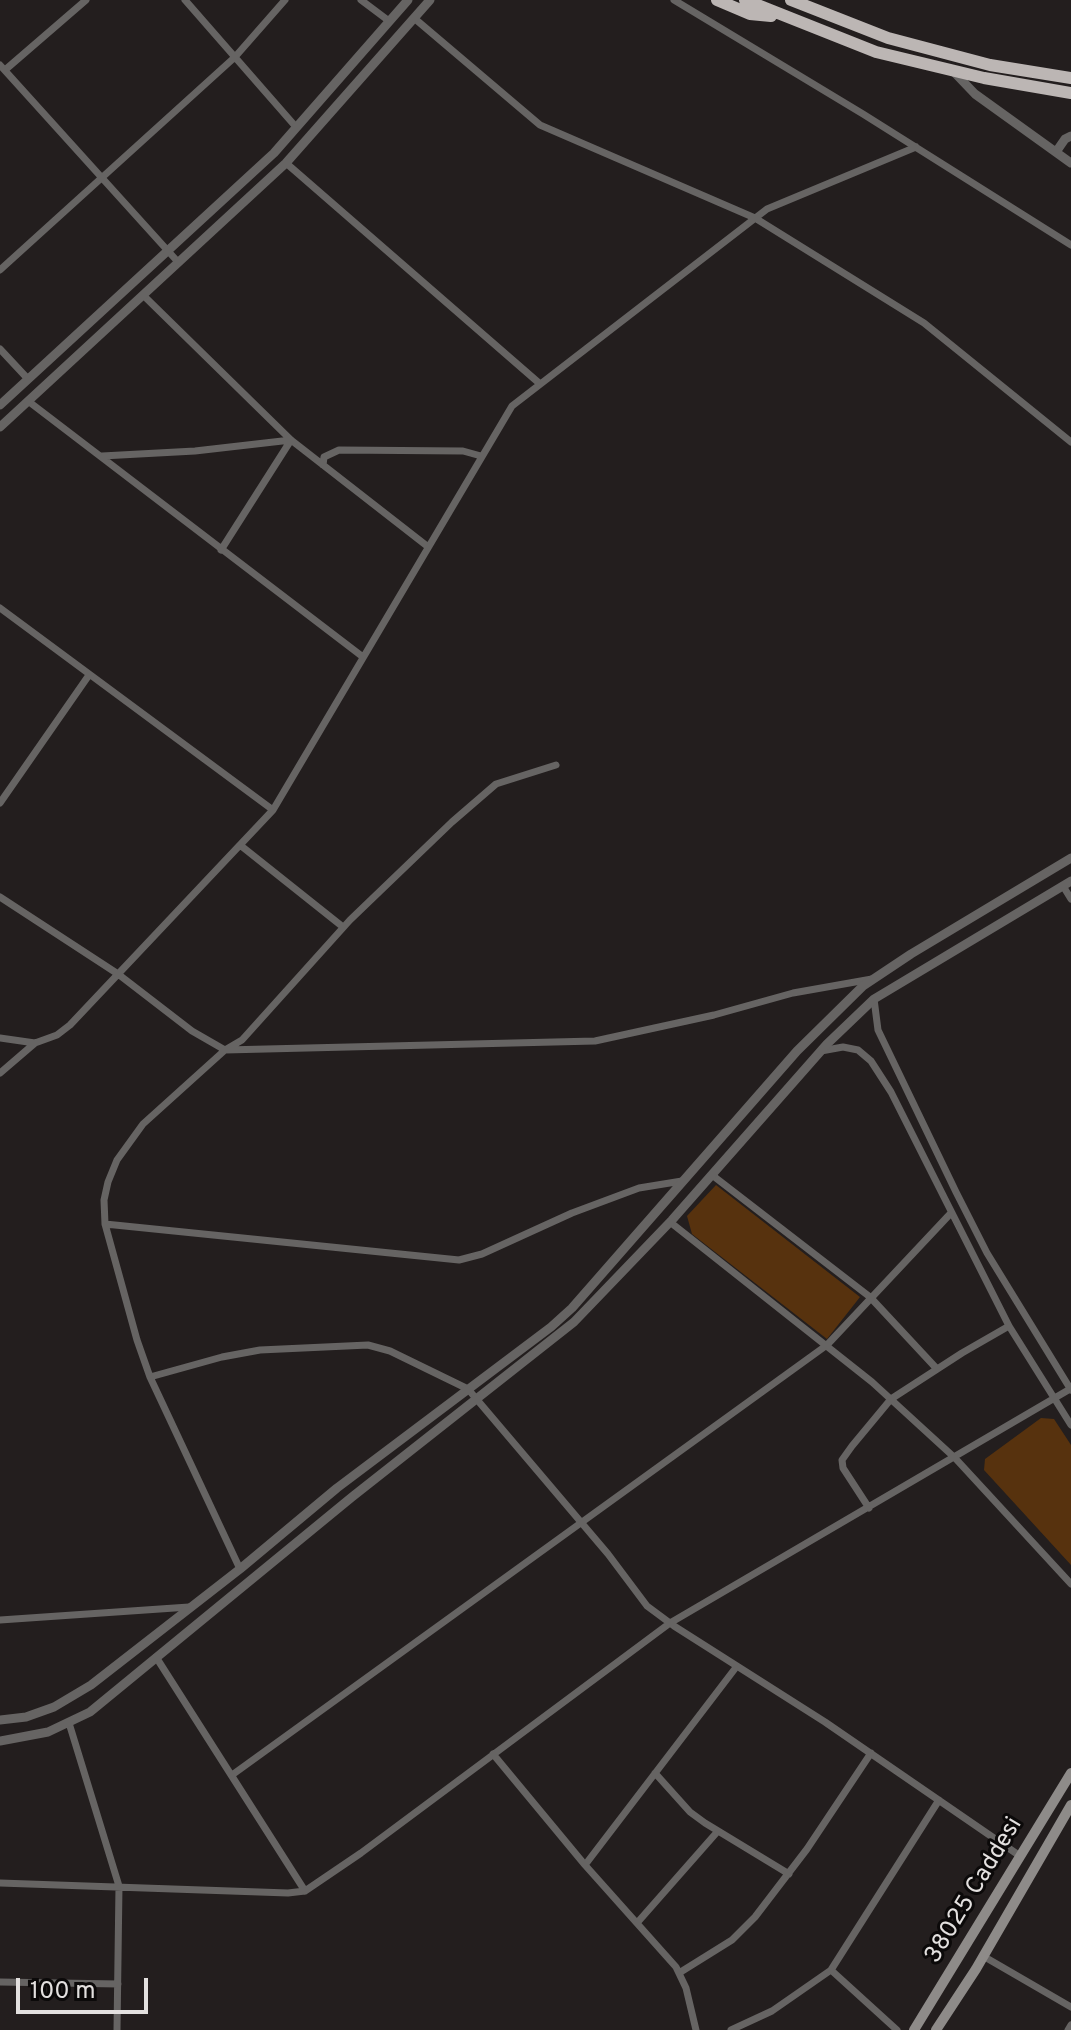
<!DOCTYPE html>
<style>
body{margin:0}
#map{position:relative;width:1071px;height:2030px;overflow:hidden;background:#231e1e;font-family:Overpass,sans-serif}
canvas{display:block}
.scale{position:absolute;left:16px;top:1978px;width:132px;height:36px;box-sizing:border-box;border:4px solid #e3e0df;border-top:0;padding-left:10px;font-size:24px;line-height:28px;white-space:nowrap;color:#e3e0df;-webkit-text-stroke:6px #0b0909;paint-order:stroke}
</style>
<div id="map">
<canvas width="1071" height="2030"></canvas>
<div class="scale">100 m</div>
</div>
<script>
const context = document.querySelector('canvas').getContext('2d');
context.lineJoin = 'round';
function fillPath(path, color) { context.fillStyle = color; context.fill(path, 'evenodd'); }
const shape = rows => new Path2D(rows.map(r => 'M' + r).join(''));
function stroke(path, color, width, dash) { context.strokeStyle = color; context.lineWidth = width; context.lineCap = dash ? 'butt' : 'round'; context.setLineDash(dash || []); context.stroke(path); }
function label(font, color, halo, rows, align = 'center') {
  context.font = font + ' Overpass,sans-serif'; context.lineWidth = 6; context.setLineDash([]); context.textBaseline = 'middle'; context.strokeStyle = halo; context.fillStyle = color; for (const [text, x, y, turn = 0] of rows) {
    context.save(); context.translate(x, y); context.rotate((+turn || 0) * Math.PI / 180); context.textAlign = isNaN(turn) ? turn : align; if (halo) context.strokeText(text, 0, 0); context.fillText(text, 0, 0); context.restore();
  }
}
fillPath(shape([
 [716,1185,860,1297,827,1339,692,1234,687,1216],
 [1041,1418,1054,1419,1071,1445,1071,1565,984,1470,985,1459]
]), '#57320e');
stroke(shape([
 [185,0,296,127],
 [361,0,389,21],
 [674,0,863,114,1071,245],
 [414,18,540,125,755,218,924,323,1071,442],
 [0,65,178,262],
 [5,70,86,0],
 [286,163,539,383],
 [0,270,235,57,285,0],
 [143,295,291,440,427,546],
 [0,349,28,379],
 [28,401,363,657],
 [102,456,195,451,291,440],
 [323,465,324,457,339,450,463,451,481,456],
 [221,550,291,440],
 [0,608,273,810],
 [0,803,89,675],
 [240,845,343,927],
 [1063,886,1071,899],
 [0,897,118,974,192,1031,225,1050,595,1041,714,1015,793,993,872,979],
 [874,999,878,1030,956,1192,987,1253,1071,1390],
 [0,1038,35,1043,57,1035,70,1025,273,810,512,406,767,209,916,147],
 [821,1051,843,1047,858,1050,871,1061,891,1092,1009,1326,1071,1425],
 [0,1073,35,1043],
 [712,1175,870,1297,937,1369],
 [670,1222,872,1382,955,1458,1071,1584],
 [105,1224,459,1260,482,1254,572,1213,639,1188,682,1181],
 [150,1377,222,1357,260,1350,368,1345,390,1351,468,1389,608,1554,647,1606,674,1626,825,1722,1020,1856],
 [869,1508,843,1468,842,1460,852,1446,891,1399,962,1353,1009,1326],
 [240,1569,150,1377,137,1340,105,1224,104,1200,108,1182,117,1160,143,1124,225,1050,242,1040,350,920,452,822,496,784,556,765],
 [0,1620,189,1607],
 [156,1657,305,1891],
 [69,1723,119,1886,117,2030],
 [493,1754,585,1865,676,1967,686,1988,696,2030],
 [655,1773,690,1812,705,1823,789,1874],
 [232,1775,827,1345,951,1213],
 [585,1865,737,1666],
 [0,1883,288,1893,305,1891,361,1853,670,1623,1070,1389],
 [637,1923,718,1831],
 [983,1956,1071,2007],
 [831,1970,897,2030],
 [679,1973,732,1940,755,1917,807,1849,871,1753],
 [0,1982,118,1984],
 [731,2030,772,2011,831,1970,939,1800],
 [1068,2030,1071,2025]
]), '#666463', 7);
stroke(shape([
 [953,71,975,94,1071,163],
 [1056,152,1065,139,1071,136],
 [0,405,274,153,408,0],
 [0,427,286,163,430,0],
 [0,1720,26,1717,54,1707,91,1685,240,1569,337,1488,551,1327,572,1308,797,1051,863,986,911,954,1071,858],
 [0,1741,48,1732,90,1712,352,1497,574,1322,672,1220,827,1044,874,999,1071,881]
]), '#666463', 9);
stroke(shape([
 [914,2030,1071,1773],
 [936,2030,976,1969,1071,1805]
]), '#8e8b89', 10);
stroke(shape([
 [717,0,750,14,771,16],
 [745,0,876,52,984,78,1071,93],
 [791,0,888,38,990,65,1071,78]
]), '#bcb6b4', 12);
label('24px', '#e3e0df', '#0b0909', [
 ["38025 Caddesi",975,1891,-59]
]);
</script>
